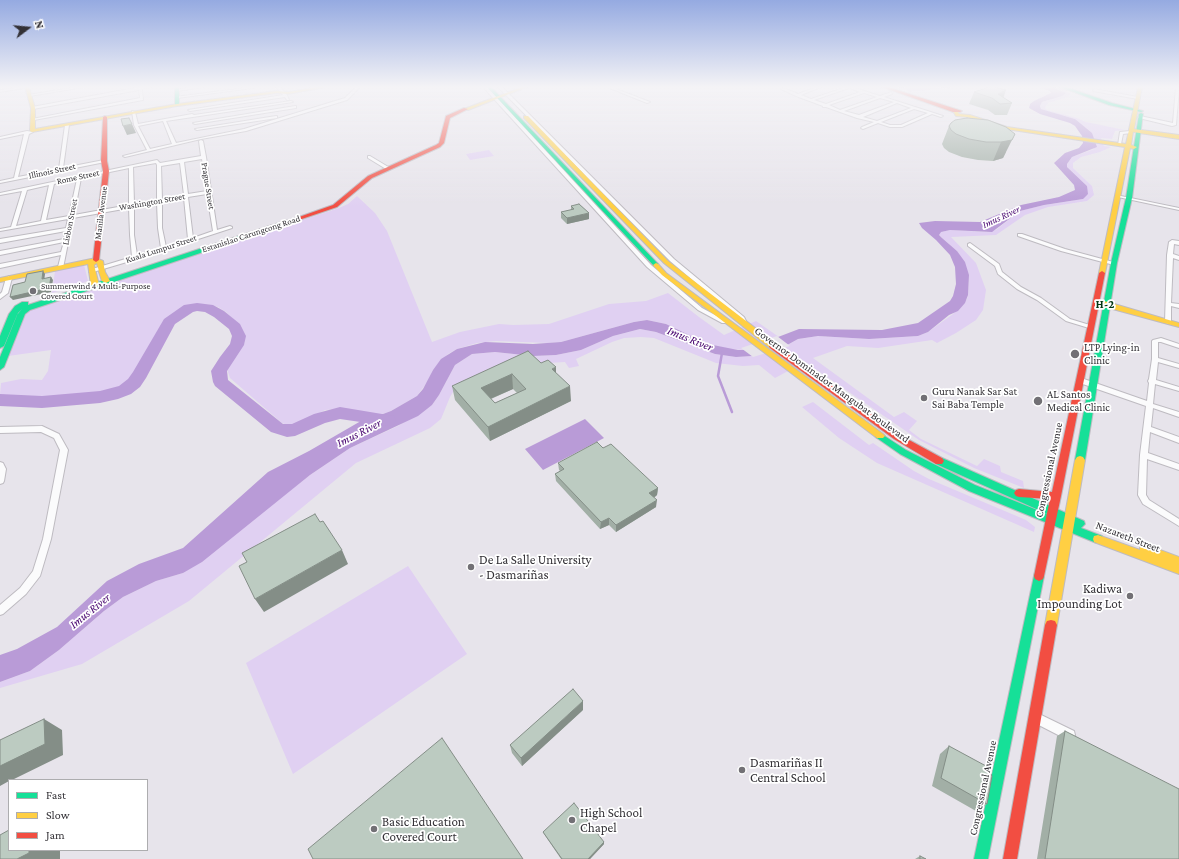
<!DOCTYPE html>
<meta charset="utf-8">
<style>
body{margin:0}
#map{position:relative;width:1179px;height:859px;overflow:hidden;background:#e7e4eb;font-family:"Crimson Pro",serif}
canvas{display:block}
.legend{position:absolute;left:8px;top:779px;width:140px;height:72px;box-sizing:border-box;background:#fff;border:1px solid #adadaf;margin:0;padding:5px 7px;list-style:none;font-size:12px;color:#333136}
.legend li{display:flex;align-items:center;gap:8px;height:20px}
.legend b{width:20px;border:1px solid #adadaf}
.north{position:absolute;left:8px;top:8px;width:40px;height:40px;-webkit-text-stroke:3px #fff;paint-order:stroke;rotate:74deg;font-size:11px;font-weight:700;line-height:16px;text-align:center;color:#333136}
.north::after{content:'';display:block;margin:auto;width:14px;height:18px;background:#333136;clip-path:polygon(50% 0,100% 100%,50% 72%,0 100%)}
</style>
<div id="map">
<canvas width="1179" height="859"></canvas>
<ul class="legend">
<li><b style="height:5px;background:#16e098"></b>Fast</li>
<li><b style="height:5px;background:#ffcf43"></b>Slow</li>
<li><b style="height:5px;background:#f24e42"></b>Jam</li>
</ul>
<div class="north">N</div>
</div>
<script>
const context = document.querySelector('canvas').getContext('2d');
context.lineJoin = 'round';
function fillPath(path, color) { context.fillStyle = color; context.fill(path, 'evenodd'); }
const shape = rows => new Path2D(rows.map(r => 'M' + r).join(''));
function stroke(path, color, width, dash) { context.strokeStyle = color; context.lineWidth = width; context.lineCap = dash ? 'butt' : 'round'; context.setLineDash(dash || []); context.stroke(path); }
function label(font, color, halo, rows, align = 'center') {
  context.font = font + ' "Crimson Pro",serif'; context.lineWidth = 3.5; context.setLineDash([]); context.textBaseline = 'middle'; context.strokeStyle = halo; context.fillStyle = color; for (const [text, x, y, turn = 0] of rows) {
    context.save(); context.translate(x, y); context.rotate((+turn || 0) * Math.PI / 180); context.textAlign = isNaN(turn) ? turn : align; if (halo) context.strokeText(text, 0, 0); context.fillText(text, 0, 0); context.restore();
  }
}
fillPath(shape([
 [894,87,918,88,957,87,910,92,906,89],
 [1052,87,1062,88,1071,94,1068,97,1048,103,1045,108,1047,110,1077,118,1086,122,1125,130,1115,131,1112,139,1101,138,1104,146,1111,147,1100,152,1081,157,1073,163,1073,168,1092,186,1094,195,1087,201,1048,207,1025,215,996,235,951,237,976,263,986,290,983,310,976,320,956,333,937,343,932,340,878,348,847,346,813,358,894,417,904,412,917,421,909,430,921,439,977,466,984,459,1000,466,1001,472,1023,481,1024,488,974,468,919,440,805,362,775,378,759,365,743,366,716,363,654,338,641,337,624,338,612,342,576,359,579,366,569,368,565,362,531,364,463,386,453,392,450,397,441,419,430,428,356,463,189,601,82,664,0,688,0,682,30,671,59,650,104,611,123,597,156,581,183,573,310,475,350,448,398,426,432,405,439,395,455,365,472,354,495,352,533,356,556,355,581,350,613,336,640,329,656,332,715,354,736,357,752,356,789,344,798,339,818,336,869,339,918,336,928,332,953,314,967,299,968,295,969,275,957,251,942,238,939,235,940,232,950,230,987,232,996,230,1020,211,1044,205,1083,199,1087,186,1067,167,1067,164,1072,157,1094,149,1075,119,1041,109,1040,106,1042,102,1052,99,1063,91],
 [489,150,494,156,470,160,466,154],
 [357,196,375,213,387,231,432,342,460,332,499,324,513,325,549,324,609,304,646,301,668,293,699,317,724,335,756,321,779,337,744,350,729,349,708,344,666,324,647,320,634,322,561,342,548,343,496,341,477,343,457,349,448,354,433,370,428,381,417,396,391,411,383,414,373,414,338,409,325,410,300,423,289,426,282,423,230,378,227,369,230,360,244,344,245,339,244,333,239,325,226,312,218,307,211,305,193,304,177,311,164,322,158,330,134,375,129,382,123,387,112,391,101,393,45,398,0,395,1,383,21,379,42,380,48,371,51,350,8,356,26,312,32,308,339,208,348,204],
 [84,265,88,281,52,293,55,271],
 [813,402,869,445,873,443,914,471,929,479,1026,520,1035,527,1034,532,877,463,839,438,802,407],
 [408,566,467,654,293,774,246,663]
]), '#e0d0f2');
fillPath(shape([
 [1039,87,1052,87,1066,93,1062,96,1042,102,1040,106,1041,109,1075,119,1092,133,1097,147,1072,157,1067,164,1067,167,1087,186,1088,194,1083,199,1044,205,1020,211,992,232,950,230,941,232,939,235,942,238,957,251,965,262,969,275,968,295,965,303,958,311,949,315,928,332,918,336,869,339,818,336,798,339,789,344,752,356,736,357,715,354,656,332,640,329,613,336,581,350,556,355,533,356,495,352,472,354,455,365,439,395,432,405,418,416,350,448,310,475,202,562,183,573,156,581,123,597,104,611,59,650,30,671,0,682,0,655,17,649,57,627,107,581,139,564,183,548,268,472,309,451,373,414,383,414,391,411,417,396,423,389,433,370,441,359,457,349,485,342,533,344,561,342,634,322,647,320,666,324,708,344,738,350,744,350,799,329,882,330,918,323,950,301,953,296,956,284,955,267,950,255,936,240,922,228,919,223,935,221,980,222,1021,205,1059,197,1075,190,1074,185,1054,163,1065,153,1079,148,1083,143,1082,136,1075,126,1070,123,1040,114,1029,108,1030,104,1034,101,1051,93,1050,91],
 [585,419,604,438,543,470,525,449]
]), '#b99bd7');
fillPath(shape([
 [777,336,790,346,753,357,741,348]
]), '#e7e4eb');
stroke(shape([
 [722,353,718,376,732,412]
]), '#b99bd7', 2.5);
fillPath(shape([
 [197,303,213,305,224,311,240,324,246,336,244,345,227,371,228,380,283,424,292,424,314,414,340,407,394,416,396,420,394,424,388,426,340,419,325,423,295,436,287,437,271,432,215,386,213,382,211,371,220,357,230,344,232,336,229,329,214,317,205,312,197,311,193,312,175,324,146,378,140,387,131,394,118,399,100,403,42,408,0,406,0,394,42,396,100,391,119,386,128,379,133,372,164,319,184,305,197,303]
]), '#b99bd7');
const street = shape([
 [22,87,30,87,0,92,0,90,22,87],
 [77,87,84,87,30,96,28,95,77,87],
 [140,87,151,87,142,89,143,100,34,120,32,119,140,98,139,90,33,109,32,109,32,107,140,87],
 [195,87,203,87,177,91,175,90,195,87],
 [252,87,260,87,177,98,175,97,252,87],
 [276,87,280,87,287,95,289,100,287,100,285,97,190,111,188,110,283,95,276,87],
 [356,87,360,87,347,100,246,131,201,139,125,157,123,156,147,150,134,125,132,111,135,112,138,124,192,114,194,115,291,101,293,102,166,121,176,143,244,129,345,98,356,87],
 [163,121,172,144,150,149,138,126,163,121],
 [483,87,487,87,651,265,702,308,726,321,726,323,722,323,698,310,647,267,483,87],
 [498,87,502,87,674,259,744,317,748,325,747,326,743,326,739,319,670,261,498,87],
 [607,87,611,87,650,102,647,103,607,87],
 [816,87,821,87,801,95,811,99,846,87,852,87,880,96,891,92,892,94,884,97,943,116,941,117,932,114,902,127,890,127,878,123,863,129,861,128,862,127,874,122,857,118,826,107,823,107,823,106,796,96,781,89,784,88,798,94,816,87],
 [849,88,860,92,826,104,814,100,849,88],
 [864,93,877,97,840,110,829,105,864,93],
 [880,98,894,102,859,115,844,111,880,98],
 [897,103,911,108,877,121,863,117,897,103],
 [914,109,928,113,901,125,890,125,881,122,914,109],
 [1176,87,1179,87,1176,125,1172,126,1139,118,1138,117,1140,116,1173,123,1176,87],
 [1094,89,1138,97,1140,98,1138,99,1093,91,1094,89],
 [295,106,296,106,296,108,195,124,193,123,295,106],
 [276,116,277,116,277,118,197,130,195,129,276,116],
 [67,124,69,125,63,168,104,160,106,161,105,162,0,183,0,181,14,178,24,134,0,139,0,137,27,131,33,132,29,134,18,177,59,169,65,125,67,124],
 [1130,131,1131,131,1131,133,1123,134,1121,144,1118,145,1120,132,1130,131],
 [201,140,203,141,206,157,217,230,230,226,232,227,232,228,137,259,93,272,89,272,89,270,132,257,130,235,129,208,73,218,63,268,61,269,58,267,61,255,0,268,0,264,61,252,64,242,0,255,0,251,64,239,66,231,0,243,0,239,66,228,68,219,0,231,0,229,11,227,22,191,0,195,0,193,157,160,160,163,201,156,199,141,201,140],
 [202,159,207,191,188,194,184,162,202,159],
 [156,163,157,165,157,200,134,204,133,167,156,163],
 [180,163,184,195,162,199,161,166,180,163],
 [129,168,129,205,74,215,81,178,129,168],
 [77,179,69,216,46,220,54,184,77,179],
 [49,185,41,221,16,226,27,190,49,185],
 [207,194,213,231,193,238,188,197,207,194],
 [184,198,188,239,166,247,162,228,162,202,184,198],
 [157,203,158,228,161,248,137,255,134,235,134,207,157,203],
 [368,156,370,156,390,168,386,169,368,158,368,156],
 [1116,195,1179,208,1179,210,1118,197,1116,197,1116,195],
 [1018,234,1022,234,1065,249,1117,263,1114,265,1061,251,1018,236,1018,234],
 [1172,240,1179,241,1179,245,1174,244,1173,254,1179,256,1179,260,1173,258,1171,303,1179,304,1179,308,1171,306,1171,322,1168,324,1165,322,1167,255,1169,242,1172,240],
 [970,243,999,264,1002,272,1021,287,1041,298,1070,319,1093,326,1093,328,1089,328,1066,321,1037,300,1017,289,998,274,995,266,968,246,968,244,970,243],
 [9,276,12,278,8,293,0,299,0,294,2,292,6,278,9,276],
 [1161,338,1179,344,1179,348,1161,342,1158,342,1158,358,1179,364,1179,368,1158,362,1156,380,1179,387,1179,391,1155,384,1153,404,1179,412,1179,417,1153,408,1151,427,1179,437,1179,443,1150,432,1148,453,1179,464,1179,470,1147,459,1146,495,1149,500,1179,519,1179,526,1143,504,1138,495,1140,455,1146,406,1077,382,1076,380,1079,378,1081,378,1147,401,1149,383,1148,381,1149,379,1152,359,1152,341,1153,340,1161,338],
 [42,426,59,434,68,450,51,539,40,576,26,594,3,614,0,615,0,605,20,588,33,571,43,539,60,450,54,438,41,432,0,433,0,427,42,426],
 [0,462,3,463,6,469,4,481,3,483,0,484,0,462],
 [1035,712,1074,731,1075,735,1074,739,1070,740,1066,739,1031,721,1030,717,1031,713,1035,712]
]);
const fast = shape([
 [175,87,179,87,179,105,177,106,175,105,175,87],
 [487,87,491,87,658,264,658,266,654,266,487,87],
 [1060,87,1066,87,1112,103,1143,111,1141,112,1109,105,1060,87],
 [1141,113,1143,114,1132,198,1117,263,1085,460,1083,463,1080,464,1077,463,1075,460,1111,263,1126,198,1139,114,1141,113],
 [288,220,291,222,290,223,30,310,25,314,4,367,0,370,0,357,18,313,22,309,17,315,4,346,0,348,0,336,9,314,15,306,22,302,28,302,28,305,288,220],
 [880,433,906,450,975,485,1052,516,936,464,934,461,936,458,942,458,1084,521,1085,524,1081,528,1102,536,1103,539,1102,542,1098,543,1094,542,969,491,900,454,877,438,875,436,877,434,880,433],
 [1039,571,1043,573,1044,576,988,859,974,859,1034,576,1035,573,1039,571]
]);
const slow = shape([
 [25,87,29,87,35,108,35,129,177,104,277,91,288,92,318,87,326,87,288,94,277,93,177,106,32,132,30,131,31,108,25,87],
 [522,87,527,87,468,110,464,109,522,87],
 [1138,87,1142,87,1134,129,1179,135,1179,139,1133,132,1131,145,1137,147,1134,149,1130,148,1105,273,1102,275,1099,273,1125,147,1006,129,967,117,956,116,953,111,957,110,959,114,970,115,1007,127,1126,144,1138,87],
 [524,116,528,116,668,261,776,344,777,346,776,348,770,348,664,263,524,118,524,116],
 [96,258,103,261,105,272,110,281,106,283,102,281,99,272,97,263,94,265,99,285,97,286,93,286,91,285,88,264,0,282,0,278,96,258],
 [656,263,658,264,666,273,883,434,885,436,883,438,877,438,662,275,653,265,656,263],
 [1098,301,1104,301,1179,323,1179,327,1098,305,1098,301],
 [1080,456,1083,457,1085,460,1057,625,1055,629,1051,630,1047,629,1045,625,1075,460,1077,457,1080,456],
 [1098,535,1140,550,1140,545,1144,544,1179,557,1179,574,1094,542,1093,539,1094,536,1098,535]
]);
const jam = shape([
 [882,87,888,87,962,111,960,112,953,112,882,87],
 [464,108,468,109,450,118,444,143,440,147,372,178,337,207,290,223,285,222,333,205,368,176,436,145,439,143,446,116,464,108],
 [105,116,107,117,107,161,109,171,99,260,96,262,93,260,103,171,101,161,103,117,105,116],
 [1102,271,1105,273,1061,496,1044,576,1043,579,1039,581,1035,579,1034,576,1050,499,1019,497,1016,496,1014,493,1016,490,1019,489,1052,492,1099,273,1102,271],
 [770,344,776,344,900,435,942,458,944,461,942,464,936,464,894,439,770,348,769,346,770,344],
 [1051,620,1055,621,1057,625,1017,859,1003,859,1045,625,1047,621,1051,620]
]);
stroke(street, '#bebbc1', 2);
stroke(fast, '#bebbc1', 2);
stroke(slow, '#bebbc1', 2);
stroke(jam, '#bebbc1', 2);
fillPath(street, '#fbfbfc');
fillPath(fast, '#16e098');
fillPath(slow, '#ffcf43');
fillPath(jam, '#f24e42');
fillPath(shape([
 [974,92,1003,97,1012,103,1007,115,995,115,988,110,969,104],
 [949,126,1006,127,1006,152,1003,158,993,161,978,160,962,157,949,152,944,148,942,144],
 [571,206,589,219,567,224,561,218,561,212,571,210],
 [541,363,556,373,571,401,490,441,455,400,452,386],
 [513,389,517,393,495,403,491,399],
 [603,448,658,488,657,495,654,498,656,507,616,532,609,525,600,529,556,481,555,474,560,471,559,470,558,463],
 [583,710,522,766,512,753,510,745],
 [1065,731,1179,859,1037,859,1057,736],
 [949,746,987,804,976,811,932,786,940,754],
 [543,832,604,842,604,844,590,859,561,859,544,834],
 [920,856,926,859,915,859]
]), '#a2afa6');
fillPath(shape([
 [1006,90,1002,102,998,94],
 [132,124,136,133,127,135,123,126],
 [1015,134,1003,158,993,161,1001,142],
 [589,213,589,219,567,224,567,218],
 [43,271,45,274,44,282,42,279],
 [51,277,53,280,51,292,13,300,10,297],
 [556,367,556,382,552,369],
 [512,374,513,389,483,402,481,388],
 [570,386,571,401,490,441,488,427],
 [658,488,657,495,649,501,649,493],
 [657,500,656,507,616,532,616,525],
 [609,518,609,525,600,529,601,522],
 [342,550,348,564,264,612,255,599],
 [583,701,583,710,522,766,521,758],
 [44,719,62,730,63,755,12,780,9,780,9,781,0,786,0,766],
 [604,842,604,844,590,859,588,859],
 [29,850,60,850,60,859,17,859]
]), '#848e87');
const building = shape([
 [989,87,994,87,1006,90,998,94,1012,103,1000,104,992,98,974,92,989,87],
 [129,118,132,124,123,126,121,119,129,118],
 [967,118,988,120,1006,127,1015,134,1012,140,1001,142,986,142,969,139,956,134,951,130,949,126,951,123,955,120,967,118],
 [579,204,589,213,567,218,561,212,574,209,571,206,579,204],
 [43,271,42,279,51,277,49,288,10,297,13,285,25,282,27,274,43,271],
 [528,351,541,363,548,360,556,367,552,369,570,386,488,427,452,386,528,351],
 [512,374,526,389,495,403,481,388,512,374],
 [597,442,603,448,611,444,658,488,649,493,657,500,616,525,609,518,601,522,555,474,564,469,558,463,597,442],
 [315,514,320,522,323,521,342,550,255,599,239,566,247,562,242,553,315,514],
 [573,689,583,701,521,758,510,745,573,689],
 [44,719,45,744,0,766,0,740,44,719],
 [1065,731,1179,789,1179,859,1045,859,1065,731],
 [442,738,523,859,313,859,308,849,442,738],
 [949,746,986,766,992,776,987,804,941,778,949,746],
 [574,803,604,842,588,859,562,859,543,832,574,803],
 [9,830,9,850,29,850,29,853,17,859,0,859,0,835,9,830],
 [920,856,926,859,920,859,920,856]
]);
fillPath(building, '#bccbc1');
stroke(building, '#848e87', 1);
const sky = context.createLinearGradient(0, 0, 0, 207);
sky.addColorStop(0, '#95aae1');
sky.addColorStop(0.42, '#f4f3f6');
sky.addColorStop(1, '#f4f3f600');
context.fillStyle = sky;
context.fillRect(0, 0, 1179, 207);
for (const [x, y, r, color] of [
 [33,291,4,"#727075"],
 [1075,354,5,"#727075"],
 [924,398,4,"#727075"],
 [1038,401,5,"#727075"],
 [471,567,4,"#727075"],
 [1130,596,4,"#727075"],
 [742,770,4,"#727075"],
 [572,820,4,"#727075"],
 [374,829,4,"#727075"]
]) { const dot = new Path2D(); dot.arc(x, y, r, 0, 2 * Math.PI); context.fillStyle = color; context.fill(dot); stroke(dot, '#fff', 1.5); }
label('9px', '#333136', '#fff', [
 ["Illinois Street",52,171,-12],
 ["Rome Street",78,177,-12],
 ["Prague Street",208,186,81],
 ["Washington Street",152,202,-10],
 ["Manila Avenue",101,213,-83],
 ["Lisbon Street",70,222,-79],
 ["Estanislao Carungcong Road",251,234,-18],
 ["Kuala Lumpur Street",161,249,-18]
]);
label('9px', '#333136', '#fff', [
 ["Summerwind 4 Multi-Purpose",41,286],
 ["Covered Court",41,296]
], 'left');
label('italic 10px', '#45026d', '#fff', [
 ["Imus River",1001,217,-25]
]);
label('11px', '#333136', '#fff', [
 ["LTP Lying-in",1084,348],
 ["Clinic",1084,361],
 ["Guru Nanak Sar Sat",932,392],
 ["Sai Baba Temple",932,405],
 ["AL Santos",1047,395],
 ["Medical Clinic",1047,408]
], 'left');
label('11px', '#333136', '#fff', [
 ["Governor Dominador Mangubat Boulevard",832,385,36],
 ["Congressional Avenue",1049,470,-78],
 ["Nazareth Street",1128,537,21],
 ["Congressional Avenue",983,788,-78]
]);
label('bold 12px', '#033613', '#fff', [
 ["H-2",1105,304]
]);
label('italic 12px', '#45026d', '#fff', [
 ["Imus River",690,339,22],
 ["Imus River",359,433,-27],
 ["Imus River",90,611,-39]
]);
label('13px', '#333136', '#fff', [
 ["De La Salle University",479,560],
 ["- Dasmariñas",479,575],
 ["Kadiwa",1122,589,"right"],
 ["Impounding Lot",1122,604,"right"],
 ["Dasmariñas II",750,763],
 ["Central School",750,778],
 ["High School",580,813],
 ["Chapel",580,828],
 ["Basic Education",382,822],
 ["Covered Court",382,837]
], 'left');
</script>
